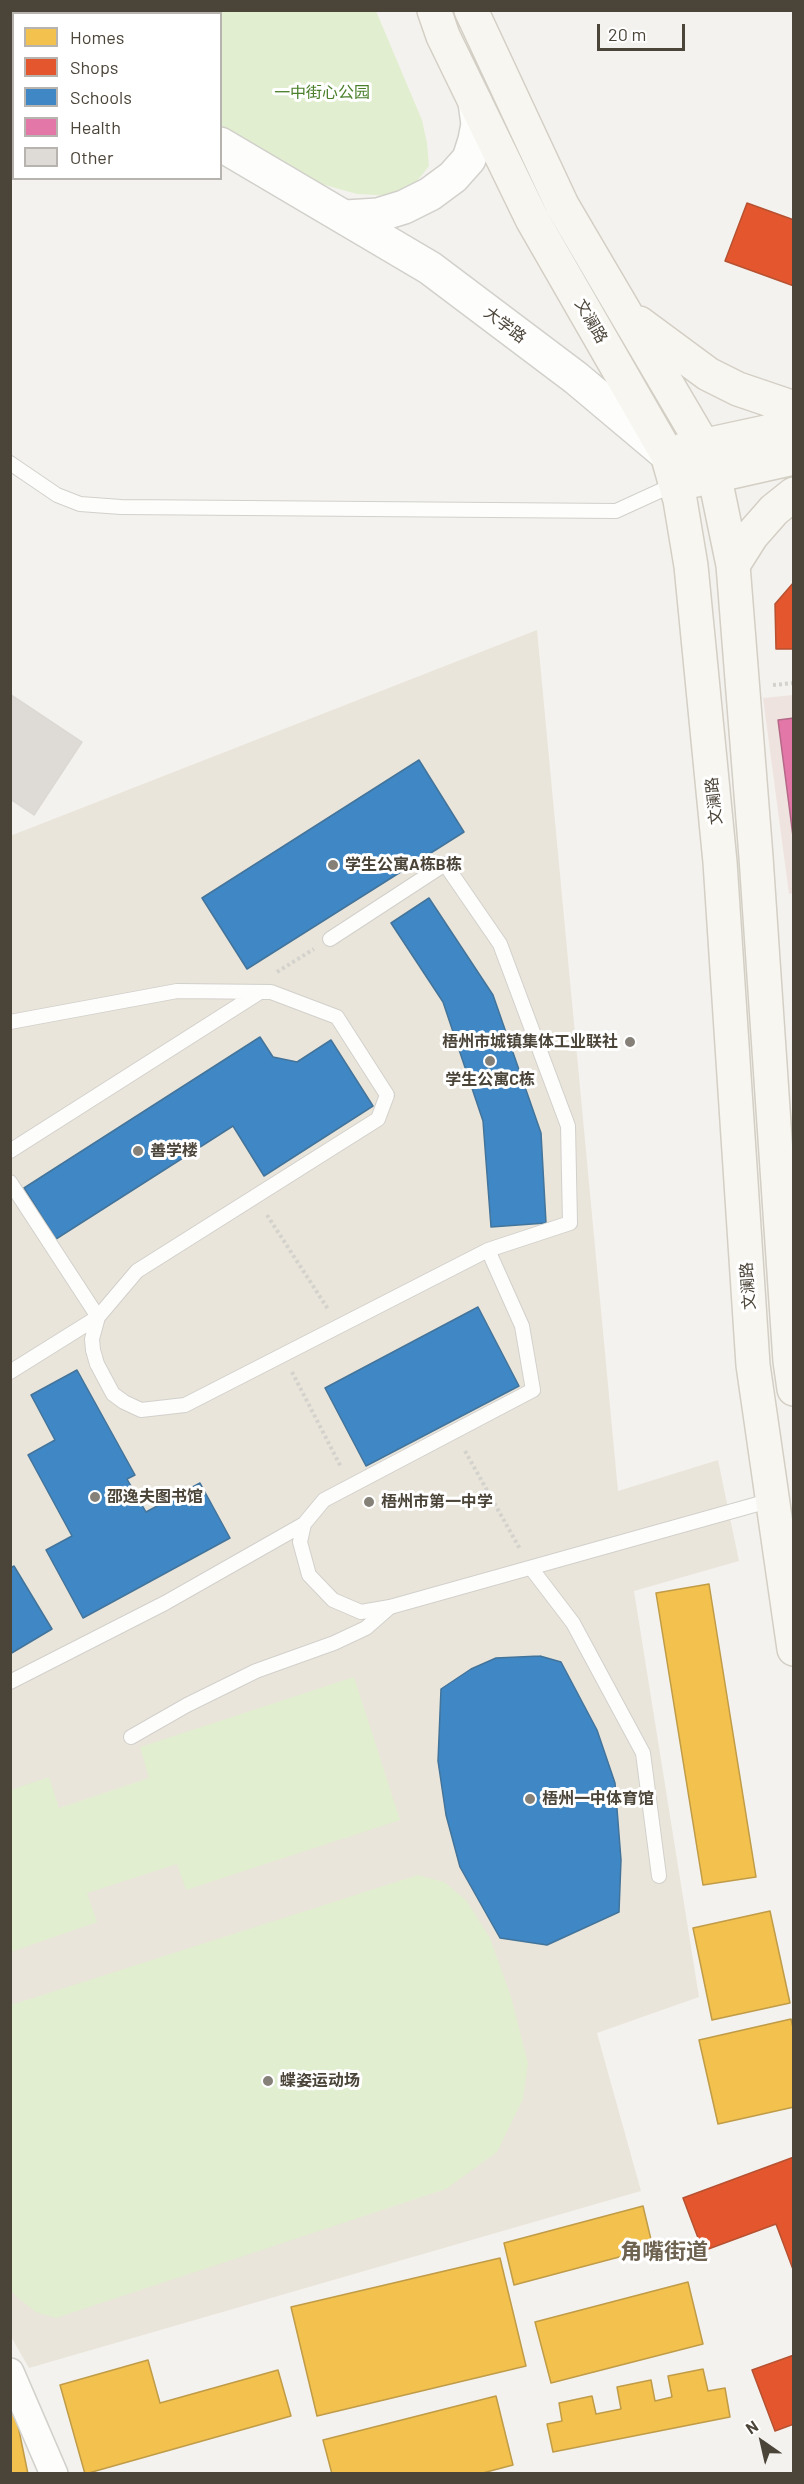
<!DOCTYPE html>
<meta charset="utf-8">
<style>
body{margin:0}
#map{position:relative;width:804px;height:2484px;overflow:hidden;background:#f4f2ee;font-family:Barlow,sans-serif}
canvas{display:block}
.frame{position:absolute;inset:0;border:12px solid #4b4439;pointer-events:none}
.legend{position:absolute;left:12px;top:12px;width:210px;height:168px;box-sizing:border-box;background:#fff;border:2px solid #b7b4b0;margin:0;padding:8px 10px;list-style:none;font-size:18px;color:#4b4439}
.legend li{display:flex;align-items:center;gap:12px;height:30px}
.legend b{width:30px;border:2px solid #b7b4b0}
.north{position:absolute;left:732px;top:2412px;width:60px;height:60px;-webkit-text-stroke:4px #fff;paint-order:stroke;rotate:326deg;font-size:16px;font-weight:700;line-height:24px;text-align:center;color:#4b4439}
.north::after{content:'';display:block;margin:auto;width:21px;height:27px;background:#4b4439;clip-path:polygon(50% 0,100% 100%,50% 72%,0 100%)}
.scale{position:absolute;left:597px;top:24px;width:88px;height:27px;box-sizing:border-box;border:3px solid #4b4439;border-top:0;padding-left:8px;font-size:18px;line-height:21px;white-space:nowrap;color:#4b4439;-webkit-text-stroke:4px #fff;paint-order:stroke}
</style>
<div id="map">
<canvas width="804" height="2484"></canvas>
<div class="frame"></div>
<ul class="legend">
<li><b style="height:16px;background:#f2c14e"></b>Homes</li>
<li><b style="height:16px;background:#e4572e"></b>Shops</li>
<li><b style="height:16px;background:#3f88c5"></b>Schools</li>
<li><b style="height:16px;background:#e377a8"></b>Health</li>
<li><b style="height:16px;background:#dedbd6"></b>Other</li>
</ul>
<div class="north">N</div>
<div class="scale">20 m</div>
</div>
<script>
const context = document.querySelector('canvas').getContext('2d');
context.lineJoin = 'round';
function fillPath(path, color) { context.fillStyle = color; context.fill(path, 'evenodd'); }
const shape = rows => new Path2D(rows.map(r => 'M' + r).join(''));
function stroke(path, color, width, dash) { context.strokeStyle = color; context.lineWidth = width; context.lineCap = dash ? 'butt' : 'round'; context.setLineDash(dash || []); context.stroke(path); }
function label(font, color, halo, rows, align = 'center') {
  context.font = font + ' Barlow,"Noto Sans SC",sans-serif'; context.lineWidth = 6; context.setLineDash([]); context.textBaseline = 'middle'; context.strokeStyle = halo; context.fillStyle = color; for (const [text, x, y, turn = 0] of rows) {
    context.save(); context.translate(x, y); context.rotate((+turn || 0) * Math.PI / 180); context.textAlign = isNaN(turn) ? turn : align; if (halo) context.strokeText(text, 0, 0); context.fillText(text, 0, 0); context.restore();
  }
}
fillPath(shape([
 [537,630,618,1491,718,1460,739,1561,634,1591,699,1997,597,2033,641,2191,29,2368,10,2335,10,836]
]), '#eae5da');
fillPath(shape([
 [793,695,793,893,789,894,763,698]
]), '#eee3df');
fillPath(shape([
 [11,10,376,11,422,120,427,143,429,166,414,185,393,196,357,194,325,185,294,171,221,130,220,14,14,14],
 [354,1677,400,1820,186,1890,177,1864,87,1893,97,1922,11,1952,11,1790,49,1777,59,1808,149,1778,140,1747],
 [418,1875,444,1882,466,1900,490,1938,511,1997,528,2063,523,2099,497,2152,446,2189,56,2318,36,2312,18,2298,10,2290,11,2005]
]), '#e1eecf');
const homes = shape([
 [709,1584,756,1877,703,1885,656,1593,709,1584],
 [770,1911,790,2003,712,2020,693,1928,770,1911],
 [791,2019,794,2032,794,2107,718,2124,699,2040,791,2019],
 [643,2206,653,2248,514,2285,504,2243,643,2206],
 [500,2258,526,2366,317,2416,291,2307,500,2258],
 [688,2282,703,2344,551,2383,535,2322,688,2282],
 [148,2360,160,2403,278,2370,291,2416,85,2474,60,2385,148,2360],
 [703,2369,708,2391,725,2388,730,2417,553,2452,547,2424,562,2421,559,2403,592,2396,596,2414,621,2409,617,2387,651,2380,655,2401,672,2397,668,2376,703,2369],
 [496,2396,513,2465,479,2474,332,2474,323,2440,496,2396],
 [15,2411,28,2474,10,2474,10,2412,15,2411]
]);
fillPath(homes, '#f2c14e');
stroke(homes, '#c09c48', 1.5);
const shops = shape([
 [747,203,794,220,794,286,725,261,747,203],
 [794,582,794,649,776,649,775,604,794,582],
 [794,2157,794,2272,776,2224,703,2251,683,2198,794,2157],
 [794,2355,794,2424,775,2431,752,2370,794,2355]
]);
fillPath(shops, '#e4572e');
stroke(shops, '#b65131', 1.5);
const schools = shape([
 [419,760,464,832,247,969,202,898,419,760],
 [429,898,493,995,541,1133,546,1223,491,1227,483,1121,443,1002,391,923,429,898],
 [260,1037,273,1057,297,1062,331,1040,373,1106,264,1176,233,1126,56,1239,24,1188,260,1037],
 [478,1307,519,1386,366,1466,325,1388,478,1307],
 [77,1370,135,1475,127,1479,146,1512,200,1483,230,1538,83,1618,46,1550,72,1536,28,1455,55,1440,31,1395,77,1370],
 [14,1566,52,1629,10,1654,10,1568,14,1566],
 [540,1656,561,1662,597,1730,615,1783,621,1860,619,1912,547,1945,500,1938,460,1867,446,1815,438,1761,441,1689,471,1669,496,1658,540,1656]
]);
fillPath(schools, '#3f88c5');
stroke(schools, '#43749b', 1.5);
const health = shape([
 [794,718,794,844,778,720,794,718]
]);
fillPath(health, '#e377a8');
stroke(health, '#b56887', 1.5);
const building = shape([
 [10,694,82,742,34,815,10,799,10,694]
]);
fillPath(building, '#dedbd6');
stroke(building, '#dcd9d4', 1.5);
const service = shape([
 [10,463,57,495,80,504,121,507,616,511,675,484],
 [10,1022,177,991,271,992,337,1017,387,1095,378,1119,137,1271,98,1317,92,1339,93,1350,97,1364,113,1394,124,1402,141,1410,185,1405,488,1250,570,1223,568,1126,500,944,445,864,330,939],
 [10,1151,260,992],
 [10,1182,98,1317,10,1372],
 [488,1250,522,1326,533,1390,324,1500,304,1524,300,1542,309,1575,333,1600,361,1612,390,1607,772,1500],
 [531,1568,573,1623,643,1753,659,1876],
 [10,1682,165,1603,304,1524],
 [131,1737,187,1705,256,1671,334,1643,366,1628,390,1607]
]);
const minor = shape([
 [10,2372,54,2474]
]);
const tertiary = shape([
 [10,23,14,25],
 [220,144,430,268,576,378,664,452],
 [346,217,378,215,404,207,430,194,453,177,469,159,475,140,478,124,475,102]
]);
const secondary = shape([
 [434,10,443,36,532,219,667,454,680,500,691,566,720,862,753,1365,794,1649],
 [471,10,562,205,703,445,717,488,733,565,756,857,790,1361,794,1389],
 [639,323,708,374,738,389,794,408],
 [683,450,794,426],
 [692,481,794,458],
 [733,565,752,535,774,510,794,494]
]);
stroke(service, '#d2d0cb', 16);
stroke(minor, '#d2d0cb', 30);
stroke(tertiary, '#d2d0cb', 36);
stroke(secondary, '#d3cfc5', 36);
stroke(shape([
 [773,685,794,683],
 [277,972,314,949],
 [267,1215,328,1309],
 [292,1372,341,1467],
 [465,1451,520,1549]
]), '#d3d2cc', 4, [3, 3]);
stroke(service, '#fdfdfc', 14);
stroke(minor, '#fdfdfc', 27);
stroke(tertiary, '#fdfdfc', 33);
stroke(secondary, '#f7f6f1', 33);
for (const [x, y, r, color] of [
 [333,865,6,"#868178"],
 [630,1042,6,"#868178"],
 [490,1061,6,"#868178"],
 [138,1151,6,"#868178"],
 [95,1497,6,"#868178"],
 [369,1502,6,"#868178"],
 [530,1799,6,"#868178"],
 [268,2081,6,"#868178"]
]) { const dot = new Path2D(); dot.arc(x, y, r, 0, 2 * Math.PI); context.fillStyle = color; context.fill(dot); stroke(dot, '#fff', 2); }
label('16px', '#4a7f2a', '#fff', [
 ["一中街心公园",322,93]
]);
label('16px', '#4b4439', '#fff', [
 ["文澜路",591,321,60],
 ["大学路",505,325,37],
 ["文澜路",714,801,-96],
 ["文澜路",748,1286,-94]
]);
label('bold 16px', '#4b4439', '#fff', [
 ["学生公寓A栋B栋",345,865],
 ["梧州市城镇集体工业联社",618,1042,"right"],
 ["学生公寓C栋",490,1080,"center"],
 ["善学楼",150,1151],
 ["邵逸夫图书馆",107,1497],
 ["梧州市第一中学",381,1502],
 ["梧州一中体育馆",542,1799],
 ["蝶姿运动场",280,2081]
], 'left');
label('bold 22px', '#6e6250', '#fff', [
 ["角嘴街道",664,2252]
]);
</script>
